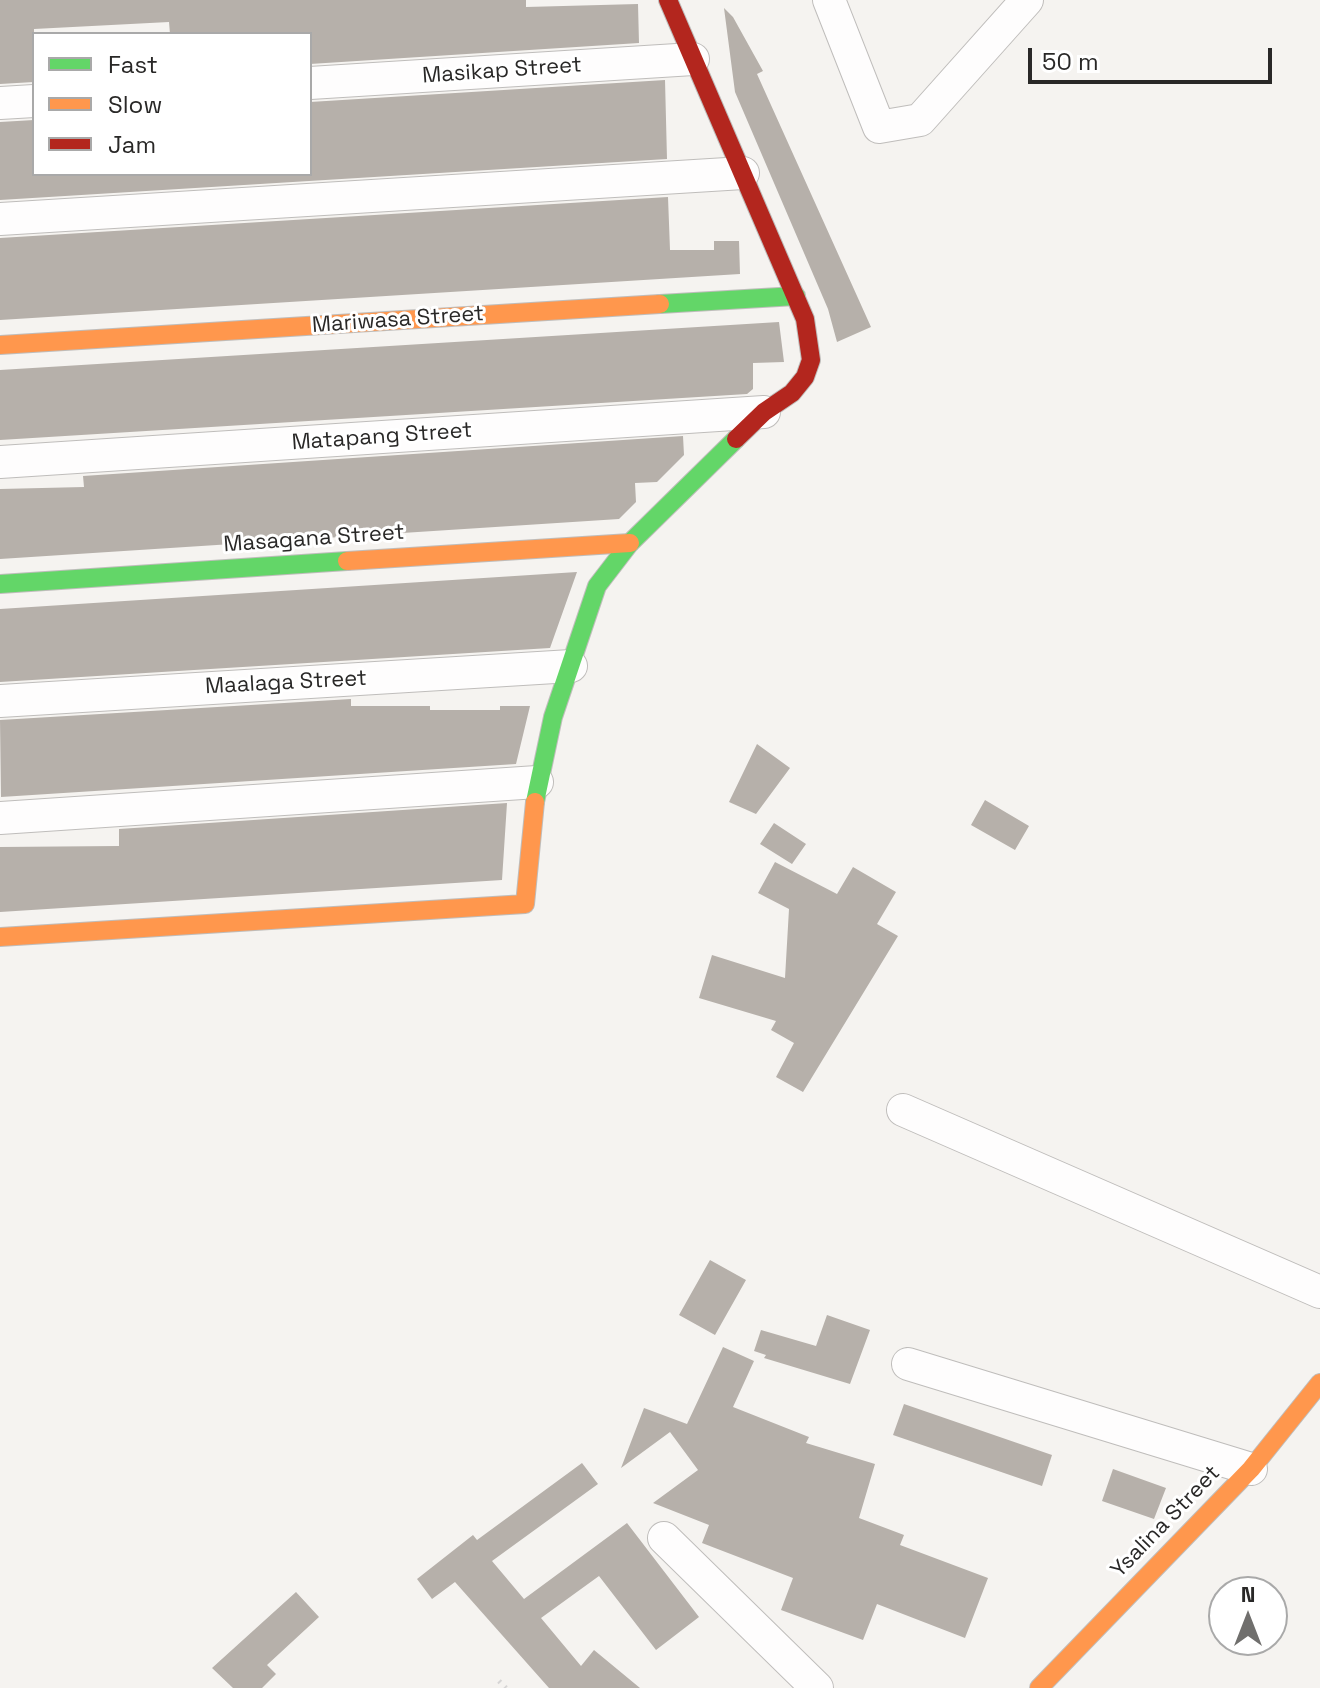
<!DOCTYPE html>
<style>
body{margin:0}
#map{position:relative;width:1320px;height:1688px;overflow:hidden;background:#f5f3f0;font-family:"Space Grotesk",sans-serif}
canvas{display:block}
.legend{position:absolute;left:32px;top:32px;width:280px;height:144px;box-sizing:border-box;background:#fff;border:2px solid #a9a9a9;margin:0;padding:10px 14px;list-style:none;font-size:24px;color:#292827}
.legend li{display:flex;align-items:center;gap:16px;height:40px}
.legend b{width:40px;border:2px solid #a9a9a9}
.north{position:absolute;left:1208px;top:1576px;width:80px;height:80px;box-sizing:border-box;background:#fff;border:2px solid #a9a9a9;border-radius:50%;rotate:0deg;font-size:22px;font-weight:700;line-height:32px;text-align:center;color:#292827}
.north::after{content:'';display:block;margin:auto;width:28px;height:36px;background:#706f6d;clip-path:polygon(50% 0,100% 100%,50% 72%,0 100%)}
.scale{position:absolute;left:1028px;top:48px;width:244px;height:36px;box-sizing:border-box;border:4px solid #292827;border-top:0;padding-left:10px;font-size:24px;line-height:28px;white-space:nowrap;color:#292827;-webkit-text-stroke:6px #fff;paint-order:stroke}
</style>
<div id="map">
<canvas width="1320" height="1688"></canvas>
<ul class="legend">
<li><b style="height:10px;background:#63d668"></b>Fast</li>
<li><b style="height:10px;background:#ff974d"></b>Slow</li>
<li><b style="height:10px;background:#b3261e"></b>Jam</li>
</ul>
<div class="north">N</div>
<div class="scale">50 m</div>
</div>
<script>
const context = document.querySelector('canvas').getContext('2d');
context.lineJoin = 'round';
function fillPath(path, color) { context.fillStyle = color; context.fill(path, 'evenodd'); }
const shape = rows => new Path2D(rows.map(r => 'M' + r).join(''));
function stroke(path, color, width, dash) { context.strokeStyle = color; context.lineWidth = width; context.lineCap = dash ? 'butt' : 'round'; context.setLineDash(dash || []); context.stroke(path); }
function label(font, color, halo, rows, align = 'center') {
  context.font = font + ' "Space Grotesk",sans-serif'; context.lineWidth = 6; context.setLineDash([]); context.textBaseline = 'middle'; context.strokeStyle = halo; context.fillStyle = color; for (const [text, x, y, turn = 0] of rows) {
    context.save(); context.translate(x, y); context.rotate((+turn || 0) * Math.PI / 180); context.textAlign = isNaN(turn) ? turn : align; if (halo) context.strokeText(text, 0, 0); context.fillText(text, 0, 0); context.restore();
  }
}
fillPath(shape([
 [0,0,526,0,526,7,638,4,639,43,310,64,310,34,170,34,169,22,34,29,34,82,0,84],
 [724,8,733,17,763,71,757,74,871,327,837,342,828,309,735,92],
 [665,80,667,159,0,200,0,122,34,120,34,174,310,174,310,102],
 [668,197,670,250,714,250,714,241,739,241,740,274,0,320,0,238],
 [779,322,784,362,753,363,753,389,747,394,0,440,0,370],
 [683,436,684,455,657,482,635,483,636,502,619,519,0,559,0,489,84,487,83,476],
 [577,572,550,648,0,682,0,609],
 [351,699,351,706,430,706,430,710,500,710,500,706,530,706,516,764,1,797,0,720],
 [757,744,790,768,756,814,729,802],
 [985,800,1029,826,1015,850,971,825],
 [507,803,502,880,0,912,0,847,119,846,119,829],
 [774,823,806,844,792,864,760,844],
 [775,862,837,894,853,867,896,892,877,924,898,936,803,1092,776,1077,794,1043,771,1030,776,1021,699,998,712,955,785,978,789,909,758,893],
 [710,1260,746,1280,715,1335,679,1315],
 [827,1315,870,1330,850,1384,764,1358,766,1355,754,1351,761,1330,816,1346],
 [723,1347,754,1361,733,1407,809,1437,806,1443,875,1464,859,1518,904,1535,900,1545,988,1578,965,1638,877,1604,863,1640,781,1610,793,1578,702,1543,709,1525,653,1503,698,1470,670,1432,621,1468,644,1408,687,1424],
 [904,1404,1052,1455,1042,1486,893,1435],
 [582,1463,598,1484,492,1561,524,1599,627,1523,699,1617,656,1650,599,1576,541,1618,581,1666,594,1650,640,1688,549,1688,455,1582,432,1599,417,1579,473,1535,477,1540],
 [1113,1469,1166,1488,1154,1519,1102,1501],
 [296,1592,319,1617,267,1665,276,1674,262,1688,233,1688,212,1668]
]), '#b6b0aa');
const street = shape([
 [829,0,879,127,920,120,1027,0],
 [310,83,693,59],
 [0,103,34,101],
 [0,219,743,173],
 [0,462,764,412],
 [0,701,571,666],
 [0,818,537,782],
 [903,1110,1320,1292],
 [908,1364,1251,1469],
 [664,1538,817,1688]
]);
const fast = shape([
 [660,304,796,296],
 [0,584,347,561],
 [535,802,553,717,597,586,630,543,736,439]
]);
const slow = shape([
 [0,345,660,304],
 [347,561,630,543],
 [0,937,525,904,535,802],
 [1039,1688,1251,1469,1320,1383]
]);
const jam = shape([
 [668,0,805,319,811,360,805,377,792,393,764,412,736,439]
]);
stroke(street, '#bfbdbb', 34);
stroke(fast, '#bfbdbb', 20);
stroke(slow, '#bfbdbb', 20);
stroke(jam, '#bfbdbb', 20);
stroke(shape([
 [499,1681,506,1688]
]), '#d6d5d5', 5, [2, 6]);
stroke(street, '#fefdfd', 32);
stroke(fast, '#63d668', 18);
stroke(slow, '#ff974d', 18);
stroke(jam, '#b3261e', 18);
label('22px', '#292827', '#fff', [
 ["Masikap Street",502,71,-4],
 ["Mariwasa Street",398,320,-4],
 ["Matapang Street",382,437,-4],
 ["Masagana Street",314,539,-4],
 ["Maalaga Street",286,683,-3],
 ["Ysalina Street",1166,1522,-46]
]);
</script>
